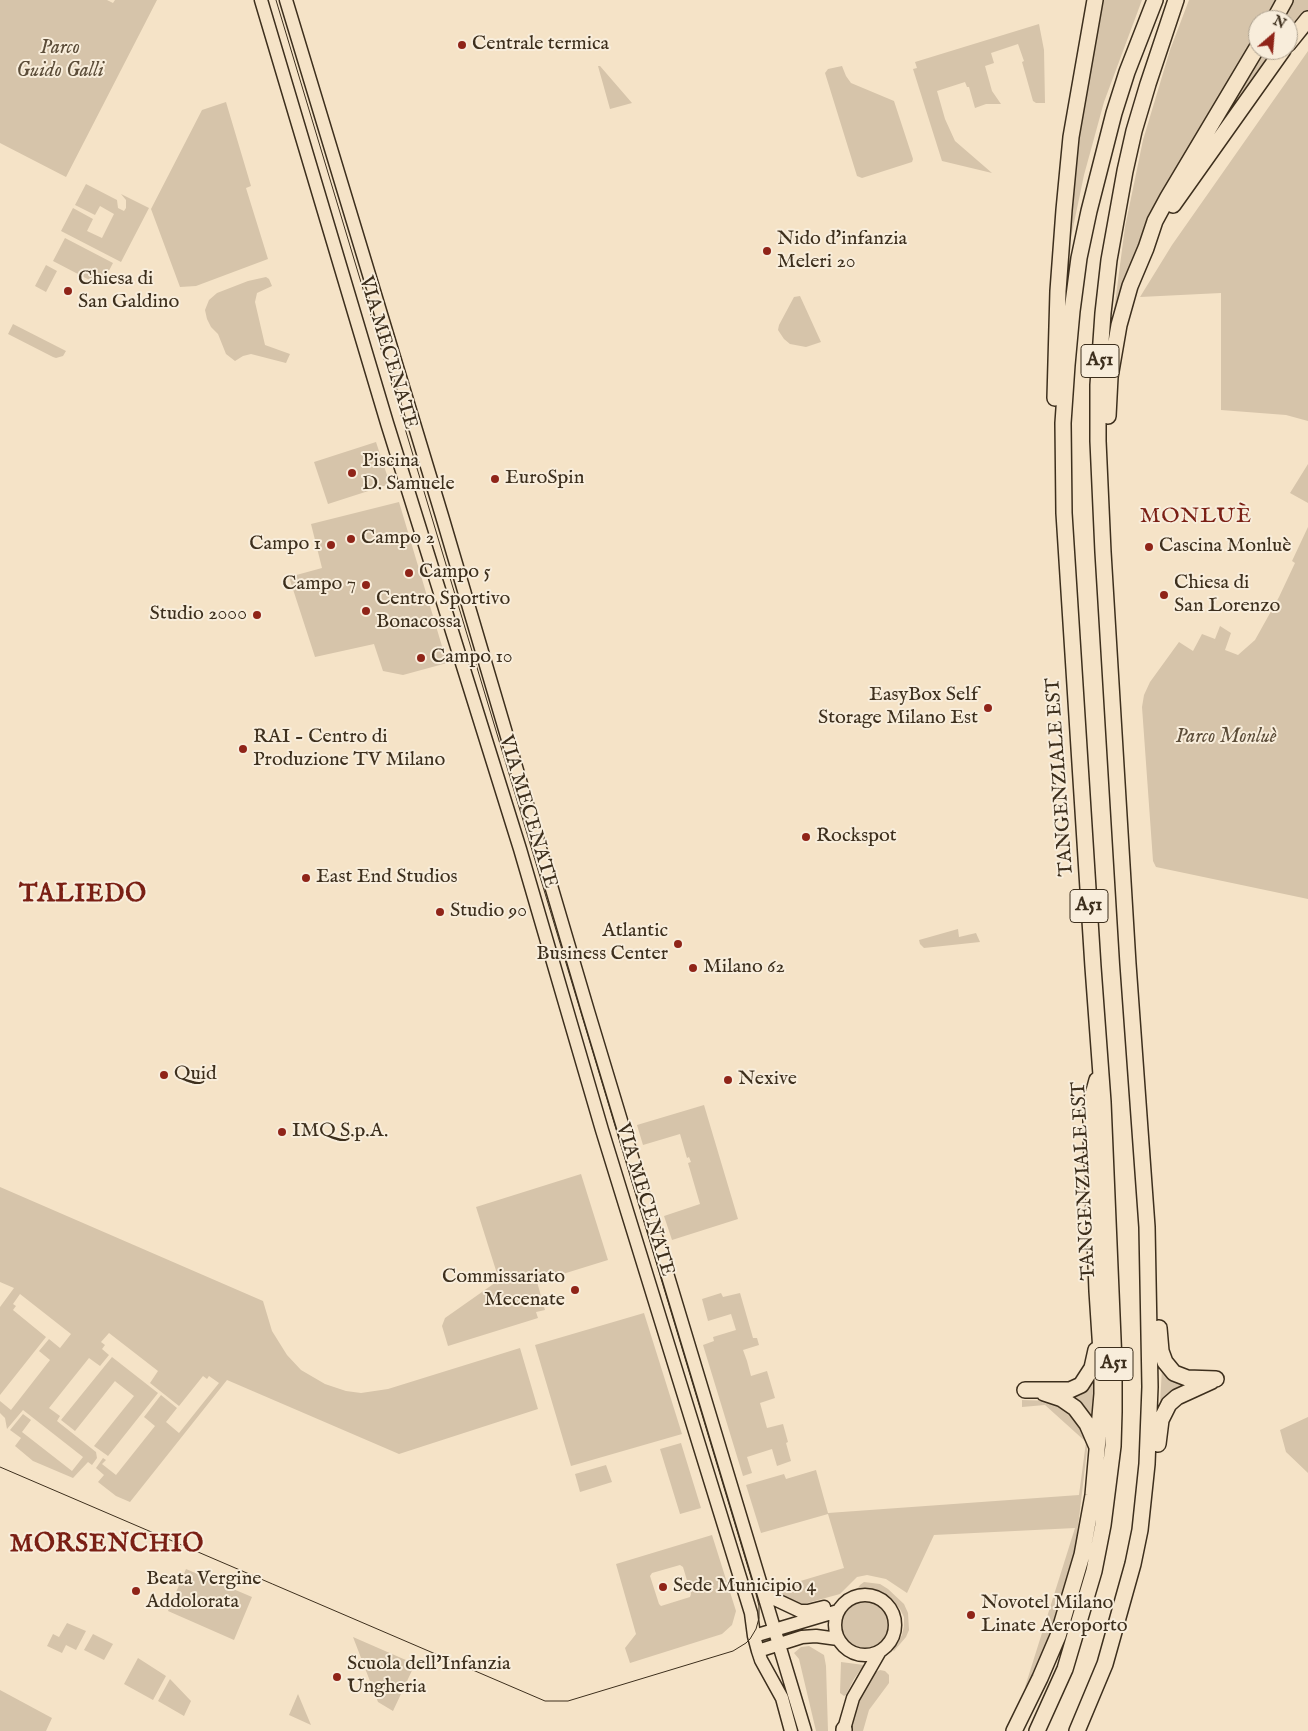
<!DOCTYPE html>
<meta charset="utf-8">
<style>
body{margin:0}
#map{position:relative;width:1308px;height:1731px;overflow:hidden;background:#f5e3c7;font-family:"IM FELL English",serif}
canvas{display:block}
.north{position:absolute;left:1248px;top:10px;width:50px;height:50px;box-sizing:border-box;background:#f8eddb;border:1px solid #ada18f;border-radius:50%;rotate:27deg;font-size:14px;font-weight:700;line-height:20px;text-align:center;color:#3d2f1d}
.north::after{content:'';display:block;margin:auto;width:18px;height:22px;background:#8f2418;clip-path:polygon(50% 0,100% 100%,50% 72%,0 100%)}
</style>
<div id="map">
<canvas width="1308" height="1731"></canvas>
<div class="north">N</div>
</div>
<script>
const context = document.querySelector('canvas').getContext('2d');
context.lineJoin = 'round';
function fillPath(path, color) { context.fillStyle = color; context.fill(path, 'evenodd'); }
const shape = rows => new Path2D(rows.map(r => 'M' + r).join(''));
function stroke(path, color, width, dash) { context.strokeStyle = color; context.lineWidth = width; context.lineCap = dash ? 'butt' : 'round'; context.setLineDash(dash || []); context.stroke(path); }
function label(font, color, halo, rows, align = 'center') {
  context.font = font + ' "IM FELL English",serif'; context.lineWidth = 4; context.setLineDash([]); context.textBaseline = 'middle'; context.strokeStyle = halo; context.fillStyle = color; for (const [text, x, y, turn = 0] of rows) {
    context.save(); context.translate(x, y); context.rotate((+turn || 0) * Math.PI / 180); context.textAlign = isNaN(turn) ? turn : align; if (halo) context.strokeText(text, 0, 0); context.fillText(text, 0, 0); context.restore();
  }
}
fillPath(shape([
 [0,0,107,0,113,3,115,0,157,0,66,177,0,143],
 [1102,0,1142,0,1104,102,1084,175,1070,242,1067,241,1076,153],
 [1189,0,1281,0,1269,20,1258,20,1258,40,1162,200,1112,326,1125,227,1143,140,1170,50],
 [1290,0,1308,0,1308,15,1288,39,1288,20,1278,20],
 [1039,24,1044,50,1045,103,1036,103,1033,101,1022,62,1024,61,1018,44,991,53,994,63,985,66,992,91,1001,104,986,104,975,108,969,87,967,87,965,82,937,91,945,119,955,141,992,173,942,161,913,69,917,68,915,62],
 [1260,50,1280,50,1194,163],
 [1308,51,1308,421,1286,415,1221,410,1221,293,1140,297,1172,245],
 [598,66,600,66,632,103,610,109],
 [842,66,846,76,851,83,894,101,913,159,912,162,862,178,857,176,825,73,828,69],
 [226,102,251,186,246,188,268,259,196,286,180,287,151,209,202,110],
 [86,184,117,200,118,208,124,211,126,208,126,200,121,194,149,208,121,262,61,231,73,208,93,219,87,231,102,238,114,214,100,206,95,215,75,205],
 [65,238,113,263,101,286,53,261],
 [46,265,57,271,46,292,35,286],
 [266,277,269,279,272,286,257,293,255,302,265,345,290,354,286,363,251,354,243,356,235,361,226,354,218,334,211,327,207,319,205,310,209,300,217,293,248,281],
 [800,296,821,342,806,347,790,344,784,339,778,330,779,325,794,297],
 [13,324,66,351,63,356,56,358,53,357,8,334],
 [376,442,390,484,328,504,314,462],
 [1308,464,1308,503,1290,493],
 [399,502,447,663,403,675,383,671,374,644,315,657,289,577,322,568,311,524],
 [1308,527,1308,899,1156,867,1153,861,1142,707,1144,695,1150,682,1179,642,1193,651,1202,634,1215,639,1220,626,1231,633,1225,650,1238,655,1255,640,1279,597,1295,563,1292,561],
 [958,929,959,937,976,933,980,942,924,948,920,944,919,940],
 [704,1105,738,1219,672,1240,664,1216,700,1204,688,1163,691,1162,689,1157,687,1158,680,1134,643,1145,637,1125],
 [581,1174,608,1260,537,1282,545,1310,536,1312,538,1318,448,1346,442,1326,445,1318,499,1280,476,1207],
 [0,1187,263,1301,272,1331,287,1355,301,1370,325,1384,346,1391,361,1393,388,1389,520,1348,538,1409,399,1454,227,1380,130,1502,116,1496,98,1482,104,1475,96,1468,103,1458,106,1460,102,1464,116,1475,155,1426,144,1417,161,1395,177,1408,166,1422,179,1433,219,1383,209,1376,207,1379,203,1376,179,1406,150,1383,158,1371,109,1333,101,1342,105,1345,102,1349,109,1355,100,1366,89,1358,49,1408,60,1416,57,1421,96,1452,97,1458,92,1465,88,1462,73,1478,33,1461,15,1446,21,1438,10,1430,23,1414,31,1420,22,1432,72,1471,83,1457,23,1410,7,1429,5,1418,0,1413,0,1401,11,1410,50,1360,39,1351,49,1339,60,1348,71,1334,20,1294,13,1304,16,1306,13,1310,46,1337,0,1395,0,1307,14,1288,0,1282],
 [721,1293,723,1297,740,1293,753,1338,757,1338,759,1345,743,1350,747,1361,751,1376,767,1371,775,1398,760,1403,767,1428,783,1424,788,1442,786,1443,791,1461,777,1466,772,1449,747,1457,752,1473,743,1476,703,1345,714,1341,713,1337,736,1330,731,1314,708,1321,702,1299],
 [644,1313,682,1434,571,1466,535,1345],
 [112,1357,158,1393,108,1456,94,1446,134,1396,116,1382,115,1381,75,1431,61,1420],
 [1162,1368,1187,1385,1162,1405,1160,1404],
 [1096,1372,1092,1424,1066,1394],
 [1022,1400,1054,1401,1079,1419,1088,1442,1075,1552,1068,1579,1049,1638,1027,1688,1025,1687,1075,1528,934,1535,907,1593,886,1579,867,1575,857,1577,840,1594,807,1603,799,1604,785,1597,779,1592,777,1588,844,1568,828,1514,761,1533,746,1485,784,1474,786,1479,816,1470,828,1513,1079,1495,1086,1442,1045,1405,1022,1407],
 [1308,1417,1308,1473,1286,1452,1280,1430],
 [681,1443,701,1508,680,1514,660,1449],
 [606,1465,612,1482,580,1492,575,1474],
 [712,1535,736,1611,732,1625,722,1634,630,1663,625,1648,636,1634,616,1564],
 [680,1565,683,1567,691,1594,690,1597,661,1606,659,1604,650,1576,652,1573],
 [186,1569,252,1597,234,1640,168,1611],
 [864,1582,880,1584,888,1589,904,1604,908,1613,909,1630,906,1637,894,1651,893,1650,902,1635,904,1626,904,1617,900,1609,885,1594,873,1589,856,1591,860,1585],
 '842 1625a23 23 0 1 1 46 0a23 23 0 1 1-46 0Z',
 [67,1623,86,1631,76,1650,66,1645,62,1653,47,1646,53,1634,59,1637],
 [93,1634,113,1644,104,1660,84,1650],
 [353,1637,415,1664,393,1711,378,1702],
 [809,1646,824,1655,826,1666,828,1731,816,1731,799,1659,794,1653,801,1647],
 [138,1658,166,1676,153,1700,124,1684],
 [841,1662,864,1665,854,1679,846,1695,844,1696,840,1693],
 [880,1670,885,1671,889,1675,889,1683,869,1710,863,1731,851,1731,858,1698,874,1673],
 [170,1679,191,1701,184,1716,158,1701],
 [0,1690,52,1718,46,1731,0,1731],
 [298,1694,311,1725,289,1715]
]), '#d6c4aa');
const major = shape([
 [261,0,387,423,520,849,602,1130,751,1613,754,1636,758,1651,761,1660,782,1698,791,1731],
 [286,0,442,516,588,1011,805,1731],
 [764,1594,800,1611,808,1611,824,1607],
 '835 1625a30 30 0 1 1 60 0a30 30 0 1 1-60 0Z',
 [754,1636,838,1611],
 [758,1651,802,1637,816,1636,838,1639],
 [844,1729,853,1698,880,1651]
]);
const highway = shape([
 [1274,20,1285,0],
 [1288,44,1308,19],
 [1173,205,1283,50],
 [1055,398,1058,291,1064,210,1071,137,1095,0],
 [1108,416,1110,377,1119,325,1130,286,1146,248,1155,221,1168,197,1258,46],
 [1159,1328,1161,1351,1165,1362,1174,1373,1187,1378,1216,1379],
 [1025,1390,1070,1390,1081,1385,1092,1368,1096,1350],
 [1044,1393,1062,1399,1075,1408,1087,1424,1097,1447],
 [1158,1444,1161,1420,1169,1404,1177,1397,1212,1381],
 [844,1729,844,1731],
 [1014,1731,1040,1678,1058,1636,1082,1555,1093,1495,1102,1394,1102,1367,1097,1291,1091,1133,1091,1102,1097,1080],
 [1037,1731,1065,1669,1094,1571,1103,1525,1113,1446,1114,1412,1114,1363,1103,1102,1093,967,1064,513,1063,423,1067,365,1072,311,1079,258,1089,211,1114,113,1127,72,1155,0],
 [1077,1731,1105,1664,1133,1564,1140,1530,1147,1464,1150,1387,1147,1227,1128,964,1103,552,1098,441,1098,385,1103,313,1109,260,1125,171,1134,131,1148,84,1176,0]
]);
stroke(major, '#3d2f1d', 15);
stroke(highway, '#3d2f1d', 18);
stroke(major, '#f5e3c7', 12);
stroke(highway, '#f5e3c7', 15);
stroke(shape([
 [0,1467,545,1701,568,1701,733,1651,746,1643,750,1639,756,1629,759,1618,759,1606,756,1594,276,0]
]), '#3d2f1d', 1);
for (const [x, y, r, color] of [
 [462,45,5,"#8f2418"],
 [767,251,5,"#8f2418"],
 [68,291,5,"#8f2418"],
 [352,473,5,"#8f2418"],
 [495,479,5,"#8f2418"],
 [351,539,5,"#8f2418"],
 [331,545,5,"#8f2418"],
 [1149,547,5,"#8f2418"],
 [409,573,5,"#8f2418"],
 [366,585,5,"#8f2418"],
 [1164,595,5,"#8f2418"],
 [366,611,5,"#8f2418"],
 [257,615,5,"#8f2418"],
 [421,658,5,"#8f2418"],
 [988,708,5,"#8f2418"],
 [243,749,5,"#8f2418"],
 [806,837,5,"#8f2418"],
 [306,878,5,"#8f2418"],
 [440,912,5,"#8f2418"],
 [678,944,5,"#8f2418"],
 [693,968,5,"#8f2418"],
 [164,1075,5,"#8f2418"],
 [728,1080,5,"#8f2418"],
 [282,1132,5,"#8f2418"],
 [575,1290,5,"#8f2418"],
 [663,1587,5,"#8f2418"],
 [136,1591,5,"#8f2418"],
 [971,1615,5,"#8f2418"],
 [337,1677,5,"#8f2418"]
]) { const dot = new Path2D(); dot.arc(x, y, r, 0, 2 * Math.PI); context.fillStyle = color; context.fill(dot); stroke(dot, '#f8eddb', 2); }
for (const [x, y, w] of [
 [1100,361,38],
 [1089,906,38],
 [1114,1364,38]
]) { const box = new Path2D(); box.roundRect(x - w / 2, y - 16.5, w, 33, 4); context.fillStyle = '#f8eddb'; context.fill(box); stroke(box, '#3d2f1d', 1); }
label('bold 19px', '#3d2f1d', null, [
 ["A51",1100,361],
 ["A51",1089,906],
 ["A51",1114,1364]
]);
label('20px', '#3d2f1d', '#f8eddb', [
 ["Centrale termica",472,45],
 ["Nido d'infanzia",777,240],
 ["Meleri 20",777,263],
 ["Chiesa di",78,280],
 ["San Galdino",78,303],
 ["Piscina",362,462],
 ["D. Samuele",362,485],
 ["EuroSpin",505,479],
 ["Campo 2",361,539],
 ["Campo 1",321,545,"right"],
 ["Cascina Monluè",1159,547],
 ["Campo 5",419,573],
 ["Chiesa di",1174,584],
 ["San Lorenzo",1174,607],
 ["Campo 7",356,585,"right"],
 ["Centro Sportivo",376,600],
 ["Bonacossa",376,623],
 ["Studio 2000",247,615,"right"],
 ["Campo 10",431,658],
 ["EasyBox Self",978,696,"right"],
 ["Storage Milano Est",978,719,"right"],
 ["RAI - Centro di",253,738],
 ["Produzione TV Milano",253,761],
 ["Rockspot",816,837],
 ["East End Studios",316,878],
 ["Studio 90",450,912],
 ["Atlantic",668,932,"right"],
 ["Business Center",668,955,"right"],
 ["Milano 62",703,968],
 ["Quid",174,1075],
 ["Nexive",738,1080],
 ["IMQ S.p.A.",292,1132],
 ["Commissariato",565,1278,"right"],
 ["Mecenate",565,1301,"right"],
 ["Beata Vergine",146,1580],
 ["Addolorata",146,1603],
 ["Sede Municipio 4",673,1587],
 ["Novotel Milano",981,1604],
 ["Linate Aeroporto",981,1627],
 ["Scuola dell'Infanzia",347,1665],
 ["Ungheria",347,1688]
], 'left');
label('italic 20px', '#5c4d39', '#f8eddb', [
 ["Parco",60,49],
 ["Guido Galli",60,72],
 ["Parco Monluè",1226,738]
]);
label('20px', '#3d2f1d', '#f8eddb', [
 ["VIA MECENATE",387,353,73],
 ["TANGENZIALE EST",1061,777,-94],
 ["VIA MECENATE",527,812,73],
 ["TANGENZIALE EST",1085,1181,-93],
 ["VIA MECENATE",644,1200,73]
]);
context.letterSpacing = '1px';
label('22px', '#7a1f14', '#f8eddb', [
 ["MONLUÈ",1196,517]
]);
context.letterSpacing = '0px';
context.letterSpacing = '1px';
label('bold 25px', '#7a1f14', '#f8eddb', [
 ["TALIEDO",83,896],
 ["MORSENCHIO",107,1546]
]);
context.letterSpacing = '0px';
</script>
